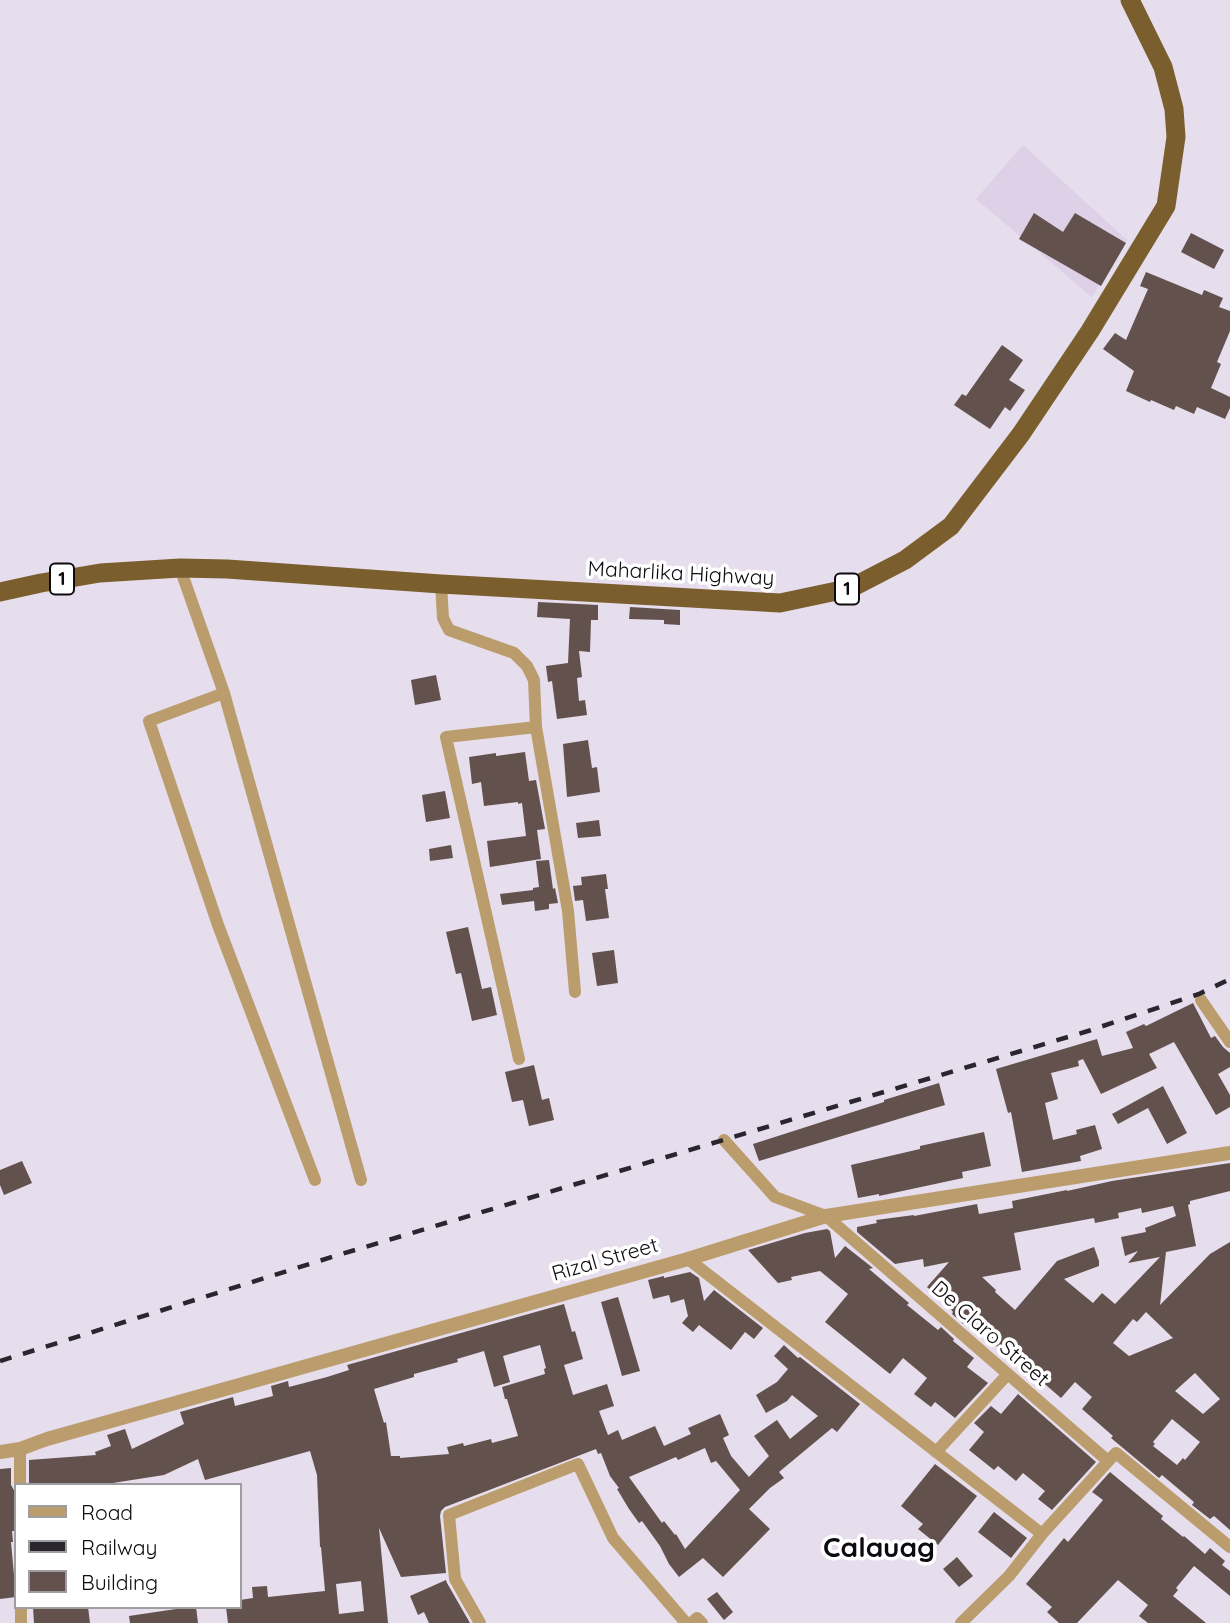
<!DOCTYPE html>
<style>
body{margin:0}
#map{position:relative;width:1230px;height:1623px;overflow:hidden;background:#e6dded;font-family:Quicksand,sans-serif}
canvas{display:block}
.legend{position:absolute;left:14px;top:1483px;width:228px;height:126px;box-sizing:border-box;background:#fff;border:2px solid #9f9d9f;margin:0;padding:9px 12px;list-style:none;font-size:21px;color:#0e0b10}
.legend li{display:flex;align-items:center;gap:14px;height:35px}
.legend b{width:35px;border:2px solid #9f9d9f}
</style>
<div id="map">
<canvas width="1230" height="1623"></canvas>
<ul class="legend">
<li><b style="height:9px;background:#bb9c6c"></b>Road</li>
<li><b style="height:9px;background:#2a262d"></b>Railway</li>
<li><b style="height:19px;background:#62514d"></b>Building</li>
</ul>
</div>
<script>
const context = document.querySelector('canvas').getContext('2d');
context.lineJoin = 'round';
function fillPath(path, color) { context.fillStyle = color; context.fill(path, 'evenodd'); }
const shape = rows => new Path2D(rows.map(r => 'M' + r).join(''));
function stroke(path, color, width, dash) { context.strokeStyle = color; context.lineWidth = width; context.lineCap = dash ? 'butt' : 'round'; context.setLineDash(dash || []); context.stroke(path); }
function label(font, color, halo, rows, align = 'center') {
  context.font = font + ' Quicksand,sans-serif'; context.lineWidth = 7; context.setLineDash([]); context.textBaseline = 'middle'; context.strokeStyle = halo; context.fillStyle = color; for (const [text, x, y, turn = 0] of rows) {
    context.save(); context.translate(x, y); context.rotate((+turn || 0) * Math.PI / 180); context.textAlign = isNaN(turn) ? turn : align; if (halo) context.strokeText(text, 0, 0); context.fillText(text, 0, 0); context.restore();
  }
}
fillPath(shape([
 [1023,145,1127,240,1092,297,976,199]
]), '#ddd0e7');
fillPath(shape([
 [1034,213,1063,232,1075,213,1126,243,1101,286,1019,239],
 [1191,233,1224,250,1214,269,1181,252],
 [1146,272,1202,295,1204,290,1223,298,1219,307,1230,311,1230,331,1217,362,1221,364,1211,388,1230,397,1230,408,1225,419,1197,407,1194,414,1176,406,1174,410,1151,400,1150,402,1126,391,1134,371,1103,349,1115,333,1126,340,1148,289,1140,286],
 [1002,345,1023,360,1009,380,1025,390,1010,411,1005,407,990,429,954,405,962,394,966,396],
 [538,602,598,605,598,620,591,620,590,652,579,651,582,677,577,678,579,701,585,700,587,715,557,719,552,681,548,682,546,666,568,663,570,619,537,617],
 [630,607,680,610,680,625,664,624,664,620,629,619],
 [436,675,441,700,415,705,411,680],
 [588,740,592,768,597,767,600,792,567,797,563,744],
 [525,752,529,781,536,780,545,829,537,830,541,859,490,867,487,841,526,836,522,803,518,804,518,802,484,806,481,782,472,784,469,757,496,753,496,756],
 [445,791,450,818,426,822,422,795],
 [599,820,601,836,578,838,576,823],
 [451,845,453,858,430,861,429,849],
 [549,860,553,889,555,888,558,903,549,904,549,909,535,911,534,901,502,905,500,894,533,890,533,888,539,887,536,861],
 [606,874,608,889,605,889,609,918,586,921,583,900,575,901,573,886,582,885,581,877],
 [468,927,482,989,491,987,497,1015,472,1021,461,973,456,974,446,932],
 [614,950,618,983,597,986,592,953],
 [1193,1003,1211,1038,1215,1036,1223,1047,1230,1053,1230,1067,1218,1074,1230,1095,1230,1107,1216,1115,1174,1042,1149,1054,1157,1068,1101,1094,1083,1059,1078,1061,1079,1066,1051,1073,1058,1099,1045,1103,1053,1140,1077,1134,1076,1130,1095,1125,1102,1149,1080,1156,1081,1161,1022,1172,1011,1112,1008,1113,996,1069,1097,1039,1102,1056,1133,1048,1126,1032,1144,1024,1146,1026],
 [534,1065,542,1100,549,1098,554,1120,529,1126,523,1100,512,1102,505,1072],
 [939,1083,945,1105,759,1161,753,1144,884,1102,884,1100],
 [1163,1086,1187,1133,1167,1144,1148,1108,1118,1124,1112,1114],
 [984,1132,991,1166,962,1172,963,1178,879,1196,879,1194,858,1198,851,1165,920,1149,920,1146],
 [22,1161,32,1183,4,1195,0,1185,0,1170],
 [1230,1163,1230,1191,1190,1201,1190,1204,1188,1205,1196,1246,1166,1252,1160,1305,1210,1254,1230,1242,1230,1530,1214,1516,1210,1519,1192,1505,1194,1502,1162,1475,1159,1478,1111,1438,1113,1436,1082,1409,1092,1397,1075,1382,1061,1398,1018,1361,1017,1363,968,1323,966,1326,952,1314,953,1312,950,1308,927,1287,949,1262,924,1267,923,1259,895,1264,857,1232,857,1227,877,1223,876,1220,914,1215,914,1216,977,1204,979,1214,1013,1208,1012,1201,1067,1190,1067,1191,1112,1181],
 [1173,1206,1176,1216,1145,1228,1146,1232,1121,1237,1125,1256,1138,1251,1128,1263,1160,1257,1115,1304,1102,1293,1093,1303,1064,1279,1099,1266,1099,1261,1094,1247,1057,1261,1015,1310,995,1292,996,1290,982,1277,1021,1270,1014,1233,1094,1218,1095,1223,1119,1218,1118,1213,1141,1208,1142,1213],
 [1146,1312,1173,1338,1129,1356,1113,1343,1133,1319,1137,1322],
 [1195,1373,1220,1399,1203,1414,1175,1391],
 [1172,1419,1200,1442,1185,1460,1183,1458,1177,1465,1153,1446,1155,1444,1153,1442],
 [827,1229,830,1231,835,1258,845,1246,873,1268,869,1269,909,1303,907,1305,938,1330,941,1327,954,1339,953,1341,974,1358,967,1367,988,1383,955,1418,935,1402,931,1407,914,1394,927,1378,903,1358,890,1374,825,1322,848,1294,820,1271,791,1277,792,1280,778,1283,748,1250,805,1233],
 [690,1272,699,1278,704,1301,714,1290,763,1328,754,1339,745,1332,731,1350,699,1325,693,1332,682,1323,688,1316,684,1299,671,1303,669,1295,653,1299,648,1280,664,1276,664,1278],
 [618,1297,640,1371,622,1376,601,1302],
 [564,1304,572,1332,575,1331,583,1359,564,1365,573,1395,607,1384,614,1406,599,1411,608,1435,618,1430,622,1440,655,1426,664,1446,691,1434,688,1428,720,1414,729,1435,723,1438,731,1456,749,1477,769,1456,754,1436,777,1420,790,1439,818,1416,792,1395,787,1401,766,1413,756,1395,777,1382,788,1369,774,1356,784,1345,798,1358,800,1357,860,1404,837,1432,832,1428,779,1472,784,1478,770,1488,749,1509,770,1529,723,1577,703,1558,679,1577,669,1564,660,1546,642,1521,639,1523,629,1509,617,1489,619,1488,610,1476,601,1453,598,1454,596,1449,445,1507,441,1511,440,1516,446,1573,401,1577,379,1528,388,1623,228,1623,226,1607,240,1607,240,1600,253,1598,252,1587,267,1586,268,1597,325,1591,321,1547,320,1547,317,1475,310,1451,205,1480,198,1459,164,1475,100,1485,29,1485,29,1460,96,1455,95,1452,111,1446,107,1435,125,1429,132,1449,184,1424,180,1412,233,1397,235,1406,273,1396,271,1386,288,1381,289,1387,327,1377,349,1370,347,1365],
 [540,1345,546,1368,544,1369,545,1374,502,1387,505,1399,507,1399,518,1436,492,1443,491,1439,464,1446,463,1443,447,1447,449,1454,400,1458,400,1456,391,1456,386,1422,384,1423,374,1389,414,1377,414,1374,458,1362,457,1359,484,1351,494,1387,510,1382,503,1356],
 [705,1448,711,1463,716,1461,740,1490,685,1549,676,1534,675,1535,664,1521,662,1523,629,1477,676,1457,678,1460],
 [361,1581,364,1611,339,1614,336,1584],
 [1018,1394,1096,1462,1052,1510,1038,1499,1045,1491,1023,1473,1016,1481,998,1466,994,1470,969,1450,984,1432,974,1423,991,1406,1001,1414],
 [935,1464,977,1496,938,1545,918,1529,923,1524,901,1506],
 [11,1468,11,1485,15,1492,16,1505,14,1505,16,1531,12,1531,13,1542,11,1542,16,1597,0,1599,0,1469],
 [1110,1472,1163,1516,1161,1519,1183,1537,1184,1536,1205,1554,1210,1548,1225,1561,1222,1565,1230,1571,1230,1596,1194,1566,1176,1588,1178,1590,1173,1596,1206,1623,1148,1623,1139,1616,1148,1605,1118,1580,1077,1623,1059,1623,1047,1612,1052,1607,1026,1584,1064,1538,1068,1542,1103,1500,1092,1492],
 [994,1512,1027,1538,1011,1558,978,1532],
 [957,1557,973,1576,959,1587,943,1569],
 [446,1580,447,1583,470,1623,429,1623,424,1612,418,1615,410,1596],
 [717,1592,733,1612,724,1620,707,1599],
 [33,1607,88,1607,90,1623,34,1623],
 [176,1607,196,1607,198,1623,130,1623,129,1616,176,1609]
]), '#62514d');
stroke(shape([
 [180,568,224,693,361,1180],
 [441,584,443,618,449,630,514,653,527,666,534,680,536,727,568,911,575,992],
 [224,693,149,721,218,925,315,1180],
 [1201,1000,1230,1042],
 [519,1059,446,737,536,727],
 [724,1140,775,1197,826,1216,1108,1461,1116,1453,1230,1547],
 [688,1259,1042,1534],
 [20,1449,20,1485],
 [936,1452,1007,1375],
 [21,1607,21,1623],
 [480,1623,455,1579,449,1515,578,1464,613,1538,686,1623],
 [691,1623,697,1618,702,1623],
 [961,1623,1009,1576,1042,1534,1113,1456]
]), '#bb9c6c', 12);
stroke(shape([
 [0,1452,20,1449,47,1439,688,1259,826,1216,1230,1153]
]), '#bb9c6c', 14);
stroke(shape([
 [0,592,41,583,100,573,180,568,227,569,441,584,780,603,851,588,905,560,951,526,1021,434,1090,331,1166,206,1176,137,1174,109,1163,67,1130,0]
]), '#7a5e2d', 19);
stroke(shape([
 [0,1361,335,1256,1088,1031,1199,994,1230,979]
]), '#2a262d', 4.5, [12, 12]);
for (const [x, y, w] of [
 [62,579,24],
 [847,589,24]
]) { const box = new Path2D(); box.roundRect(x - w / 2, y - 15.5, w, 31, 5); context.fillStyle = '#fff'; context.fill(box); stroke(box, '#0e0b10', 2); }
label('bold 19px', '#0e0b10', null, [
 ["1",62,579],
 ["1",847,589]
]);
label('21px', '#0e0b10', '#fff', [
 ["Maharlika Highway",681,574,3],
 ["Rizal Street",605,1260,-16],
 ["De Claro Street",990,1334,41]
]);
label('bold 28px', '#0e0b10', '#fff', [
 ["Calauag",879,1549]
]);
</script>
